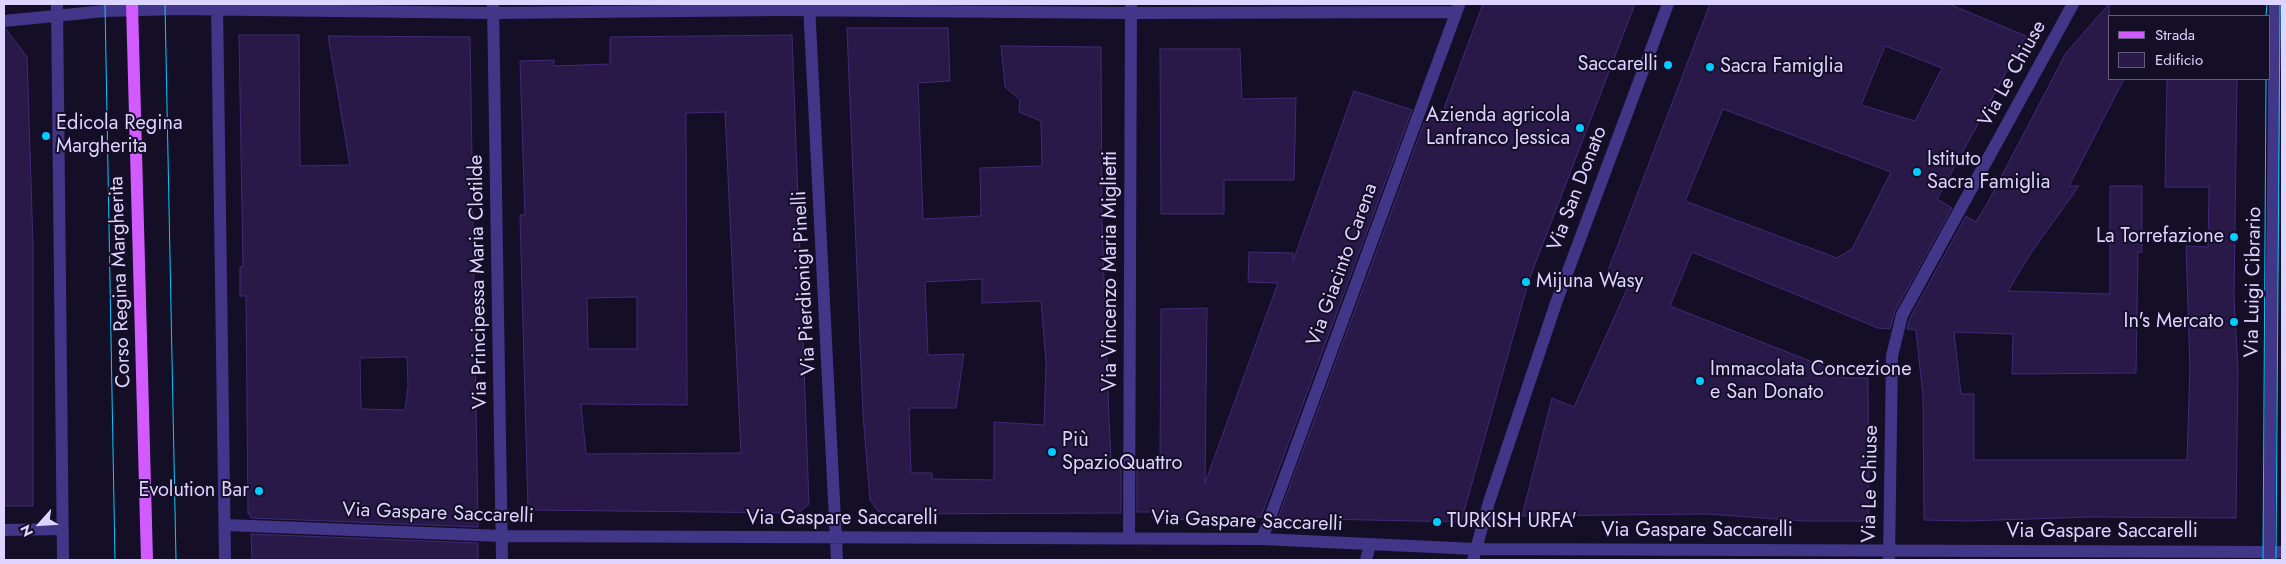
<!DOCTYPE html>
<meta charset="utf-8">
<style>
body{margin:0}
#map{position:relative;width:2286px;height:564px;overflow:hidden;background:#150e27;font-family:Jost,sans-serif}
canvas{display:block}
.frame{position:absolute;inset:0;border:5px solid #ddd4ff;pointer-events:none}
.legend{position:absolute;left:2108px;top:15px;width:162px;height:65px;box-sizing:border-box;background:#150e27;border:1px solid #655d7d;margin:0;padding:6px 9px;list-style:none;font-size:15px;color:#ddd4ff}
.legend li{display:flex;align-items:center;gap:10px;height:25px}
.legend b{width:25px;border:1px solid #655d7d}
.north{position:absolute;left:15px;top:499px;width:50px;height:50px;-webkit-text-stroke:4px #150e27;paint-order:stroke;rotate:244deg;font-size:14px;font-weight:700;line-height:20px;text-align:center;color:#ddd4ff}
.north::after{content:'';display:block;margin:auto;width:18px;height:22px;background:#ddd4ff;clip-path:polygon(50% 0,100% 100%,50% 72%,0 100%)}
</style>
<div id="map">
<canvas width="2286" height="564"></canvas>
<div class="frame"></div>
<ul class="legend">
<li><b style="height:6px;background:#d25bff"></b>Strada</li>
<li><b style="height:14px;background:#281949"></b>Edificio</li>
</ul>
<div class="north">N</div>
</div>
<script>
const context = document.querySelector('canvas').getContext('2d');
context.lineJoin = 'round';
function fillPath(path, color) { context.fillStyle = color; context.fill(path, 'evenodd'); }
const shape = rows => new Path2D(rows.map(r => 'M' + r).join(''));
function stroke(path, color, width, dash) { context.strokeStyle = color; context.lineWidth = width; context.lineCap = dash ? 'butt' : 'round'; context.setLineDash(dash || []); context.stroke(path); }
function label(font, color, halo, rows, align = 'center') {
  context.font = font + ' Jost,sans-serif'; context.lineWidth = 4; context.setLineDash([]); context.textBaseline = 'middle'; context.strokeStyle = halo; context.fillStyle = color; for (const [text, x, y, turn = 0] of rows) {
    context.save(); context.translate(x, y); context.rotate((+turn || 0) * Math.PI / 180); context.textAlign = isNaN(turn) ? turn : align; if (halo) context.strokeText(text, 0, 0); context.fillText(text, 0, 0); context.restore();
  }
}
const building = shape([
 [1483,4,1635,4,1529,280,1461,522,1278,518,1427,115,1440,119,1483,4],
 [1710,4,1949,4,2026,36,1937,199,1952,208,1895,311,1890,329,1878,328,1692,252,1670,306,1820,365,1845,378,1868,378,1869,521,1805,521,1706,514,1522,516,1552,398,1574,407,1627,289,1604,281,1710,4],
 [1885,46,1942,68,1915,121,1861,105,1885,46],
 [1723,109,1891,172,1852,249,1837,258,1685,201,1723,109],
 [2109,4,2110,79,2124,79,2069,186,2079,186,2031,253,2008,291,2110,294,2110,186,2142,186,2142,252,2138,252,2136,373,2012,374,2013,334,1954,332,1961,394,1974,394,1974,460,2187,460,2190,368,2186,246,2208,247,2209,187,2165,187,2167,79,2237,79,2234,298,2238,369,2236,518,2092,517,1967,521,1924,520,1923,397,1916,330,1907,329,1910,318,1966,216,1976,222,1988,202,2066,53,2109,4],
 [847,28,948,28,950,81,918,83,923,219,981,216,980,168,1042,166,1041,121,1019,112,1020,100,1005,87,1001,46,1101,47,1102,223,1109,419,1111,459,1121,459,1121,513,887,514,878,511,870,500,863,415,847,28],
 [982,279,982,303,1041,301,1046,362,1044,425,994,422,994,480,932,479,932,473,911,473,909,408,956,408,964,354,928,355,925,282,982,279],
 [4,29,6,29,27,57,33,245,33,506,4,506,4,29],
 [239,35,299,35,300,166,350,165,328,36,470,37,478,527,251,518,250,514,248,514,246,296,240,296,240,267,243,267,239,35],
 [407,357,408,386,405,410,361,409,360,358,407,357],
 [792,35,809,504,798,513,528,510,520,215,525,215,520,61,554,60,554,66,610,64,610,37,792,35],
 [725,112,741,453,586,454,581,404,687,405,686,113,725,112],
 [637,297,637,349,588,349,587,298,637,297],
 [1160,49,1240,49,1242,99,1296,98,1294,180,1224,180,1224,214,1161,214,1160,49],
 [1354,91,1412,110,1261,517,1192,520,1152,518,1152,512,1137,512,1137,459,1160,460,1161,309,1207,308,1205,483,1278,283,1248,282,1249,252,1293,253,1293,261,1354,91],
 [251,534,478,543,478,560,252,560,251,534]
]);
fillPath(building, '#281949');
stroke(building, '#412a77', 1);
stroke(shape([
 [57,4,63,560],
 [217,4,225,560],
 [493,4,502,560],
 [809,4,837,560],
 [4,21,105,11,179,9,493,13,781,10,1131,13,1456,12],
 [225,525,502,536,1262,539,1475,549,2282,552],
 [4,530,63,529],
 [1129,538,1131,4],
 [1262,539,1459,5],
 [2269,559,2275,4],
 [1366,560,1370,545],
 [1473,560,1489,502,1556,303,1668,4],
 [1889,560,1892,356,1902,315,2073,4]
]), '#423689', 12);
stroke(shape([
 [132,4,147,560]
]), '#d25bff', 12);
stroke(shape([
 [105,4,115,560],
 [165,4,176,560],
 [2266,16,2267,4],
 [2263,560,2266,79],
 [2276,560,2280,4]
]), '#0cf', 1);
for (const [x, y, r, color] of [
 [1668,65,5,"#0cf"],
 [1710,67,5,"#0cf"],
 [1580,128,5,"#0cf"],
 [46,136,5,"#0cf"],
 [1917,172,5,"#0cf"],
 [2234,237,5,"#0cf"],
 [1526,282,5,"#0cf"],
 [2234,322,5,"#0cf"],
 [1700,381,5,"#0cf"],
 [1052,452,5,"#0cf"],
 [259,491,5,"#0cf"],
 [1437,522,5,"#0cf"]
]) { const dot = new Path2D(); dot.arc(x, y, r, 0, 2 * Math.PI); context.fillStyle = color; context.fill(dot); stroke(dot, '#150e27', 2); }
label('20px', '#ddd4ff', '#150e27', [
 ["Saccarelli",1658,65,"right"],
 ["Sacra Famiglia",1720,67],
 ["Azienda agricola",1570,116,"right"],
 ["Lanfranco Jessica",1570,139,"right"],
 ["Edicola Regina",56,124],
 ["Margherita",56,147],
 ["Istituto",1927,160],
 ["Sacra Famiglia",1927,183],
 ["La Torrefazione",2224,237,"right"],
 ["Mijuna Wasy",1536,282],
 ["In's Mercato",2224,322,"right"],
 ["Immacolata Concezione",1710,370],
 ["e San Donato",1710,393],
 ["Più",1062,441],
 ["SpazioQuattro",1062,464],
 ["Evolution Bar",249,491,"right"],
 ["TURKISH URFA'",1447,522]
], 'left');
label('20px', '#ddd4ff', '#150e27', [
 ["Via Le Chiuse",2013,74,-61],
 ["Via San Donato",1578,189,-69],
 ["Via Giacinto Carena",1343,265,-70],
 ["Via Vincenzo Maria Miglietti",1111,271,-90],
 ["Corso Regina Margherita",121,282,-92],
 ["Via Principessa Maria Clotilde",479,282,-91],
 ["Via Luigi Cibrario",2254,282,-89],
 ["Via Pierdionigi Pinelli",805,283,-93],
 ["Via Le Chiuse",1871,484,-89],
 ["Via Gaspare Saccarelli",438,514,2],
 ["Via Gaspare Saccarelli",842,519],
 ["Via Gaspare Saccarelli",1247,522,2],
 ["Via Gaspare Saccarelli",1697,531],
 ["Via Gaspare Saccarelli",2102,532]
]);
</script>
